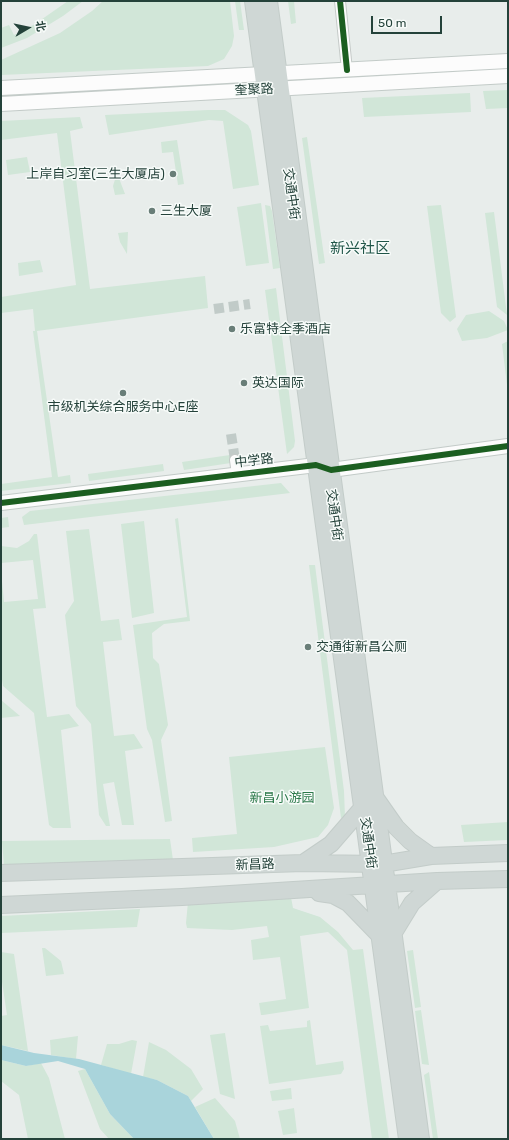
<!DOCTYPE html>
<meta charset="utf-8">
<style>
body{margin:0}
#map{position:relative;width:509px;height:1140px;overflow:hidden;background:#e8edeb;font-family:Rubik,"Noto Sans SC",sans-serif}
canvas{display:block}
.frame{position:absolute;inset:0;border:2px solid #24423a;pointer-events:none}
.north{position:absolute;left:8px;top:8px;width:40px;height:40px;-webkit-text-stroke:3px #f7fbf9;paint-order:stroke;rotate:81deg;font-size:11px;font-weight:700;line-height:16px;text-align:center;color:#24423a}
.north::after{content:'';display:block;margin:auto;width:14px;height:18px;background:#24423a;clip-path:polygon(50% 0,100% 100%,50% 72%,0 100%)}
.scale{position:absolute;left:371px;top:16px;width:71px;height:18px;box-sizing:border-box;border:2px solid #24423a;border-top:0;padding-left:5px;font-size:12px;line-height:14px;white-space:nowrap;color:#24423a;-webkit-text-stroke:3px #f7fbf9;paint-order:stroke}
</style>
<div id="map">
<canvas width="509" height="1140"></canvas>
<div class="frame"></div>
<div class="north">北</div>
<div class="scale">50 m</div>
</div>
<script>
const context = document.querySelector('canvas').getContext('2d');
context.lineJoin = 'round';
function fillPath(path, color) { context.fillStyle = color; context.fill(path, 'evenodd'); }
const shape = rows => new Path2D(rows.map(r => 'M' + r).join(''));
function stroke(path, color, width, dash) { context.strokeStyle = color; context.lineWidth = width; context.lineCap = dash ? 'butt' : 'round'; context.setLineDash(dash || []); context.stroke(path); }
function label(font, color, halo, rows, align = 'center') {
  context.font = font + ' Rubik,"Noto Sans SC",sans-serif'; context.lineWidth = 3; context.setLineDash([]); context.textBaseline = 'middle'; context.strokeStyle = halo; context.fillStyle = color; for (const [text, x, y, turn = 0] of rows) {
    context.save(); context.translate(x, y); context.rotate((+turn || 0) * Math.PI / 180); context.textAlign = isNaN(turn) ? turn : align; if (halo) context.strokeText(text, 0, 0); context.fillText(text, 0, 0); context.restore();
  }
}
fillPath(shape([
 [68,1,83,1,63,16,27,38,1,48,1,28,9,25,14,35,35,24],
 [103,1,230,1,234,36,232,46,224,59,208,66,1,75,1,60,60,33,92,11],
 [235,1,240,1,244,30,239,30],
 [288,1,294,1,296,23,291,24],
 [508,90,508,108,486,109,483,91],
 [470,93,471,112,364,117,362,98],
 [208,110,225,110,248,125,251,131,259,185,233,189,223,121,209,120,109,135,105,115],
 [80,117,83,128,70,131,90,289,205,276,208,308,37,331,58,477,70,475,71,483,1,491,1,484,52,477,33,331,35,331,33,309,1,313,1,297,76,285,57,133,1,140,1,121],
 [307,137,325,263,319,264,302,138],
 [177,140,184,184,178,185,173,152,162,153,161,142],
 [27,157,30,172,8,175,6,160],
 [117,173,125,194,115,195,113,186],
 [261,203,269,263,246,266,237,207],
 [265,205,270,206,272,211,280,268,273,269],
 [441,205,456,317,450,322,441,313,427,206],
 [494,212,507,315,497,307,485,213],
 [128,232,127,254,120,242,118,233],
 [40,260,43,272,19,276,18,263],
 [276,288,295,441,294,447,287,454,265,290],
 [489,311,504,321,508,330,487,338,462,341,457,329,466,315],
 [508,341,508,393,502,344],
 [270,453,270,457,240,462,241,459],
 [230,455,231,463,184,470,182,462],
 [163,464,164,471,89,481,88,474],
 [281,483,290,493,24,525,22,517,30,511],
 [8,517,9,527,1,528,1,518],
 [178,518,190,621,164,624,152,633,153,658,159,664,168,725,161,740,172,821,165,822,152,740,147,729,133,625,187,617,175,519],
 [144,521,154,613,132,618,121,524],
 [89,529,101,621,119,619,122,640,103,642,114,736,134,734,143,748,125,751,134,825,122,825,114,782,103,784,110,826,106,826,99,815,91,724,76,706,65,615,74,601,66,531],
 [34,534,37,534,46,608,33,609,47,717,69,714,79,726,61,730,71,828,53,828,49,825,34,713,3,686,1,674,1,571,4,602,38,599,33,560,1,563,1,546,17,548,29,541],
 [309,565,315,565,344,791,345,817,341,818],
 [1,700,20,716,1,718],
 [325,747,334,808,328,825,318,837,274,847,193,852,192,838,237,834,229,757],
 [508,822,508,840,464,842,461,825],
 [170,839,173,860,4,866,2,841],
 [291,897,293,908,320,917,338,932,353,950,363,949,389,1139,372,1139,347,950,328,932,300,936,309,1008,263,1015,261,1015,259,1003,286,999,280,957,253,960,251,940,269,937,267,926,232,930,187,928,186,923,188,902],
 [140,909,137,927,1,933,1,916],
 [45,948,61,961,64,974,46,976,42,948],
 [413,950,421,1007,415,1008,407,951],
 [1,952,14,954,28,1051,1,1045,1,1016,7,1015,1,975],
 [421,1010,429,1065,422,1064,415,1011],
 [310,1020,316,1065,343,1061,344,1069,341,1074,269,1084,260,1026,268,1025,270,1031,307,1027,307,1021],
 [225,1033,235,1099,220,1094,210,1035],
 [78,1036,76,1059,51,1055,50,1040],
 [132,1040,137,1041,131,1074,101,1065,107,1044,119,1044],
 [149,1042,166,1050,191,1069,203,1089,191,1101,188,1096,157,1080,143,1077],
 [1,1060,26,1066,41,1063,49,1078,65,1139,28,1139,19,1095,1,1081],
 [85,1069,110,1114,134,1139,109,1139,100,1129,78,1071],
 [429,1072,438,1139,433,1139,424,1075],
 [291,1088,292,1099,272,1101,270,1091],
 [215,1098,235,1121,240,1139,214,1139,195,1107],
 [294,1108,297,1133,283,1135,278,1111]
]), '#d1e6d8');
fillPath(shape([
 [1,1045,34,1053,79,1059,157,1080,188,1096,214,1139,134,1139,110,1114,85,1069,58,1061,26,1066,1,1060]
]), '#a9d4db');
stroke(shape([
 [214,309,250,304],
 [231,434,235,460]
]), '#c1cbc8', 10, [10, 5]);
const street = shape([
 [340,1,347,70],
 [235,460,237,474]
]);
const secondary = shape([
 [1,88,508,61],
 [1,104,508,76],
 [1,503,316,465,331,470,508,446]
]);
const primary = shape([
 [253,1,407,1139],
 [269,1,421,1139],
 [375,797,396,827,410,841,431,856],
 [303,863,331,844,363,807],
 [1,873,303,863,383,864,431,856,508,853],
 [319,893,333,895,348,903,380,936],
 [1,905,182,897,437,881,508,879],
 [393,934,412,903,437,881]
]);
stroke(street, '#c5cac8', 12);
stroke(secondary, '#c3cbc8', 16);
stroke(primary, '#c3ccc9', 18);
stroke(street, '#fcfcfc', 10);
stroke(secondary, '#fcfcfc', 14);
stroke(primary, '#cfd7d5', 16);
stroke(shape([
 [340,1,347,70],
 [1,503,316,465,331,470,508,446]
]), '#1b5e20', 6);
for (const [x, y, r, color] of [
 [173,174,4,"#697e78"],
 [152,211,4,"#697e78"],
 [232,329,4,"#697e78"],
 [244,383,4,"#697e78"],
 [123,393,4,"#697e78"],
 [308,647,4,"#697e78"]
]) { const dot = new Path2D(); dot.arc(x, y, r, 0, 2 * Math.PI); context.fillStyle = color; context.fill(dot); stroke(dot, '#f7fbf9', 1.5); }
label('13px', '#24423a', '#f7fbf9', [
 ["奎聚路",254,90,-3],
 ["交通中街",291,194,82],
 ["中学路",254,461,-7],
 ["交通中街",334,515,82],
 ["交通中街",368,843,82],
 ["新昌路",255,865,-2]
]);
label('13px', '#24423a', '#f7fbf9', [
 ["上岸自习室(三生大厦店)",165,174,"right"],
 ["三生大厦",160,211],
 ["乐富特全季酒店",240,329],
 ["英达国际",252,383],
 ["市级机关综合服务中心E座",123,407,"center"],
 ["交通街新昌公厕",316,647]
], 'left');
label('13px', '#2d7a4b', '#f7fbf9', [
 ["新昌小游园",282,798]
]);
label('15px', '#1f5548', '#f7fbf9', [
 ["新兴社区",360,249]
]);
</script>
